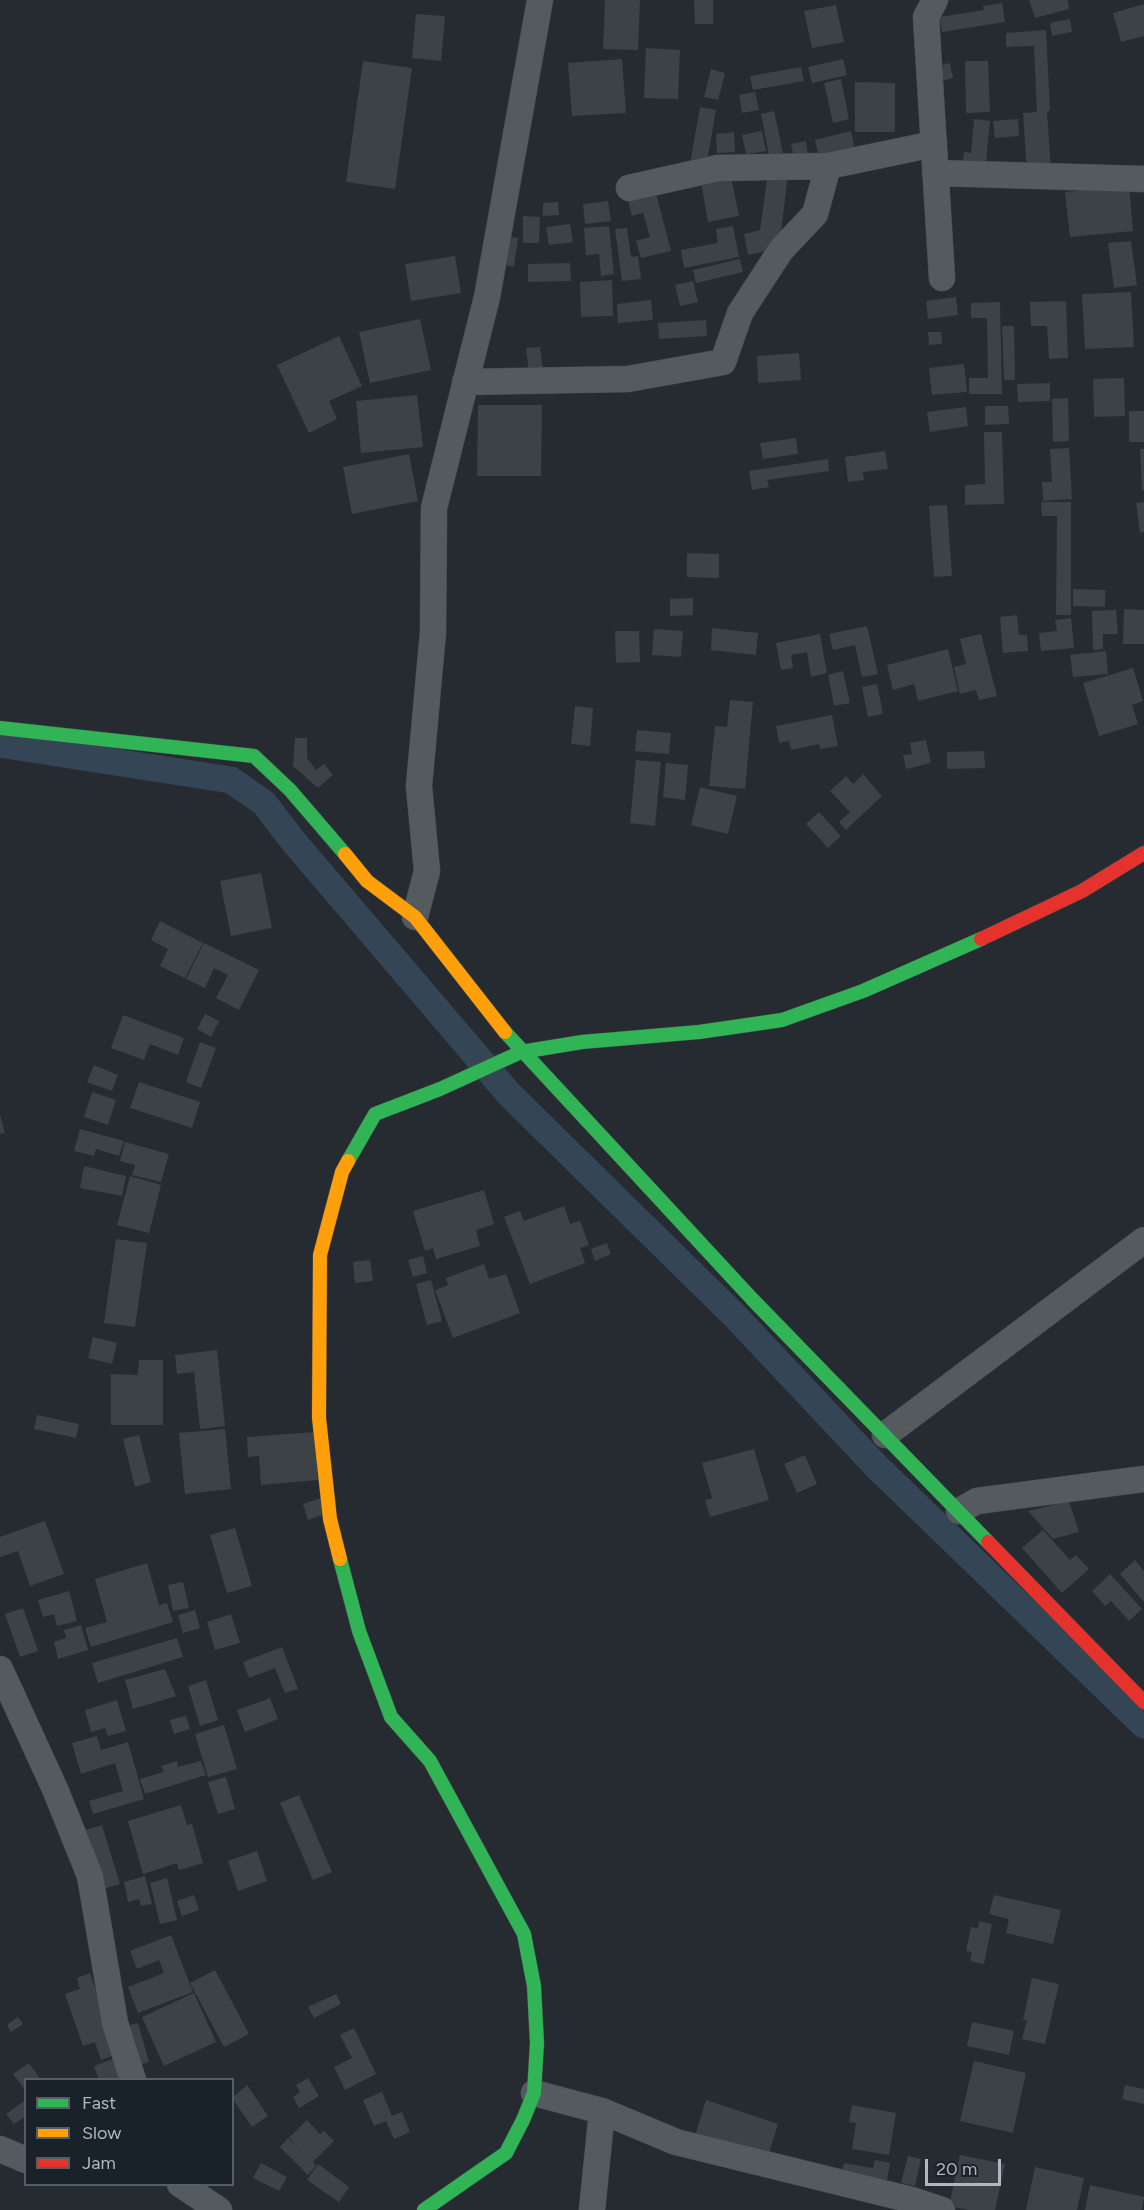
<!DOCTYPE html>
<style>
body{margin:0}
#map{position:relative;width:1144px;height:2210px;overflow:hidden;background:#252b30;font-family:Figtree,sans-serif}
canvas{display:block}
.legend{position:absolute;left:24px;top:2078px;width:210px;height:108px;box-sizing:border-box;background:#1a2229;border:2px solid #555e66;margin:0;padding:8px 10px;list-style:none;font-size:18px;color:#aeb8c2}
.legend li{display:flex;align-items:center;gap:12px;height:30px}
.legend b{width:30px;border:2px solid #555e66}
.scale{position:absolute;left:925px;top:2159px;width:76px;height:27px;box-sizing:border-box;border:3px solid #aeb8c2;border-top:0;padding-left:8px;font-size:18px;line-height:21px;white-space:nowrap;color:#aeb8c2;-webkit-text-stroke:4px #1a2229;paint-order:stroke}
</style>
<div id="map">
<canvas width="1144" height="2210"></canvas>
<ul class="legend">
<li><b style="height:8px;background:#30b455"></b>Fast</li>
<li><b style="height:8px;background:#ff9f0a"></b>Slow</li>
<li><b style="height:8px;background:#e5322d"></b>Jam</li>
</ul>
<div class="scale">20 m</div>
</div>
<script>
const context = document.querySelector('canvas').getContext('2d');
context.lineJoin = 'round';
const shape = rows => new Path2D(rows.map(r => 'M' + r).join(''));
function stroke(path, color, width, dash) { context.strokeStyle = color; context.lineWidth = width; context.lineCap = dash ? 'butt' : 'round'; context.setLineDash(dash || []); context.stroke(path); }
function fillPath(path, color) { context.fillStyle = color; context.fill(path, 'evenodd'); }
stroke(shape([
 [0,744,231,780,264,803,294,842,509,1094,735,1316,876,1466,1144,1725]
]), '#344656', 27);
fillPath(shape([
 [605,0,640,0,638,50,603,49],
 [694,0,713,0,713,24,695,24],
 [1029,0,1068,0,1069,9,1035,18],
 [1002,3,1005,22,942,32,939,17,984,10,983,6],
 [1144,4,1144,36,1121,42,1113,13],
 [836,5,844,42,812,48,804,11],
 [416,14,445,16,441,61,412,58],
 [1070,19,1072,32,1052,36,1050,23],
 [1046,30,1050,111,1047,111,1051,170,1027,172,1023,113,1037,112,1034,46,1006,47,1006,33],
 [646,48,680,50,678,99,644,98],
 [622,59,626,113,572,116,568,63],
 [843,59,847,75,812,83,808,67],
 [363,61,412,68,395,189,346,182],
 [965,61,988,61,990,112,966,113],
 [950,63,953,78,937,82,933,67],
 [801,67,804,81,753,90,750,76],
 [711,69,725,73,718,100,704,97],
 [841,79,849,119,833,123,824,83],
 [855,82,895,83,895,132,855,132],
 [755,92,759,110,742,113,739,95],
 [700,107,716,110,706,167,690,164],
 [774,111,783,153,769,155,761,114],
 [974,119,990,121,985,172,962,170,964,152,971,153],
 [1018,119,1019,136,995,138,993,121],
 [762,131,766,151,746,154,742,135],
 [851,131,855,150,819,159,815,140],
 [734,132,735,152,717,153,716,134],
 [806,141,808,155,794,157,791,144],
 [768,172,788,175,779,248,748,255,744,234,760,230],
 [731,176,739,216,708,222,701,182],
 [1129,186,1133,231,1070,237,1065,192],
 [656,193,671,251,641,258,636,241,650,237,643,213,632,216,628,201],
 [608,201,611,221,585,224,583,204],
 [558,202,559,215,543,216,543,203],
 [523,216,540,217,539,243,523,243],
 [570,224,573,242,549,245,546,227],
 [609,226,614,274,601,276,599,254,586,255,584,228],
 [733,226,739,257,684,268,681,250,718,243,716,229],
 [627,228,631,257,638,256,641,279,622,281,615,229],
 [503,236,518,238,514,267,499,264],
 [1131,241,1137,285,1114,288,1108,243],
 [455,256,461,293,411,301,405,264],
 [740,259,743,272,696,283,693,270],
 [570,263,571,281,528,282,528,264],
 [612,280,613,316,581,317,580,282],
 [693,281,698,302,680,306,675,285],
 [1131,292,1134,347,1085,349,1082,294],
 [956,297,958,315,928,319,926,301],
 [651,300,653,320,618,323,617,304],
 [1066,301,1068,358,1049,359,1047,326,1031,326,1030,302],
 [1000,302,1002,394,969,394,969,378,988,378,987,318,971,318,971,303],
 [420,319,431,370,370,383,359,332],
 [706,320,707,336,659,339,658,323],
 [1002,326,1014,326,1015,380,1004,380],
 [928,332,941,332,942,344,929,345],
 [339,336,362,386,329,401,337,419,309,433,277,365],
 [540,347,543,371,529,373,526,348],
 [799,353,801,380,758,383,757,356],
 [964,364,967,392,932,395,929,368],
 [1124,378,1125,416,1094,417,1093,379],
 [1050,383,1050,401,1018,402,1017,384],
 [417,395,423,447,361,453,356,401],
 [1068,398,1069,441,1053,442,1052,399],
 [478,405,542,405,541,476,477,476],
 [985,406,1008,406,1009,424,985,425],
 [966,407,968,426,930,432,927,412],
 [1129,411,1144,411,1144,442,1129,442],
 [984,432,1002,432,1004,504,965,505,965,485,985,484],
 [796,438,798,454,763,459,760,443],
 [1069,448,1072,499,1043,501,1042,482,1052,482,1050,449],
 [1140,449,1144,449,1144,490,1142,490],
 [885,451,888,469,863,472,864,480,848,482,845,457],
 [409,454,418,501,352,514,343,467],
 [828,459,829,471,767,480,769,487,752,490,749,471],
 [1041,502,1071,502,1071,615,1056,615,1057,516,1042,516],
 [1144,502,1144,532,1140,533,1136,503],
 [947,505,952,576,934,577,929,506],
 [687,553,719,554,719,578,687,577],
 [1073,589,1105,590,1105,607,1073,606],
 [693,598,693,615,670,616,670,599],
 [1124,609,1144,610,1144,644,1123,644],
 [1116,610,1118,634,1103,634,1103,649,1093,650,1092,611],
 [1017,615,1019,635,1027,635,1028,651,1003,653,1000,617],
 [1071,618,1074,648,1041,651,1039,633,1057,631,1055,620],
 [867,626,878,674,862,677,855,645,833,650,829,634],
 [712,628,758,633,756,655,711,650],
 [654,629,683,631,681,657,652,655],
 [615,631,639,631,640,662,616,663],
 [820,634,827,673,811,677,807,652,791,655,793,668,781,670,776,643],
 [981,634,997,696,979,700,976,690,960,694,954,667,966,664,960,639],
 [948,649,958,691,918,701,914,684,893,690,887,665],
 [1106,651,1108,674,1073,677,1070,655],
 [1133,668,1143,701,1132,705,1138,724,1099,736,1083,683],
 [843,671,850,703,834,706,828,675],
 [877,684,883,714,868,717,862,687],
 [730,700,753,702,745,789,709,786,715,726,727,727],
 [575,706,593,708,590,746,571,744],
 [832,715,838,746,820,749,819,744,791,750,789,741,779,743,776,726],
 [637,730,671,733,669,754,635,751],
 [295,738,307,738,307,758,316,770,324,764,333,775,318,788,293,766],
 [926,740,931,763,906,769,903,755,912,754,910,743],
 [984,751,985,768,947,769,947,752],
 [636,760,661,762,655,826,630,823],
 [666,763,688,765,685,800,663,797],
 [863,774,882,796,846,830,839,822,850,812,830,791,846,776,853,784],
 [700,787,737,796,728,834,691,825],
 [819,812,841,836,828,848,806,824],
 [261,873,272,928,231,936,220,881],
 [160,921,203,943,185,978,160,966,168,949,151,940],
 [204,943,259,970,239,1010,216,998,228,975,214,968,205,988,186,979],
 [205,1014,219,1021,211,1037,197,1029],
 [123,1015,184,1038,178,1055,150,1044,144,1060,111,1048],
 [200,1042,216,1048,201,1088,186,1082],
 [94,1065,118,1075,112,1091,87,1082],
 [139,1082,200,1102,192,1128,130,1108],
 [92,1092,116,1100,108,1125,84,1117],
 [0,1115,5,1133,0,1134],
 [80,1129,124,1141,119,1156,96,1149,94,1156,74,1151],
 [125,1142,169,1154,161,1182,132,1175,135,1165,120,1161],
 [84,1166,126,1176,122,1196,80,1188],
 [130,1176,161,1185,149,1233,117,1225],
 [484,1190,494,1224,476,1230,480,1246,436,1259,433,1248,425,1251,413,1211],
 [564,1206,570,1224,580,1221,589,1245,580,1248,585,1263,530,1284,504,1217,520,1211,524,1221],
 [116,1239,147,1243,135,1327,104,1323],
 [607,1243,611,1254,595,1261,591,1249],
 [423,1256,427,1273,413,1277,408,1260],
 [370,1260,373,1281,355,1283,353,1262],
 [484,1264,489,1279,506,1274,520,1313,453,1338,435,1290,448,1285,446,1278],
 [431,1280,442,1321,427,1325,416,1284],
 [93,1337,117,1343,112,1364,88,1358],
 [217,1350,225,1426,200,1429,194,1372,177,1374,175,1355],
 [139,1360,163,1360,163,1425,111,1425,111,1374,138,1375],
 [37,1415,79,1424,76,1438,34,1429],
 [225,1429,231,1489,185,1494,179,1433],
 [314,1432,318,1480,261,1485,259,1456,248,1457,247,1437],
 [139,1435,151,1482,135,1487,123,1439],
 [754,1449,769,1500,710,1517,705,1500,712,1498,702,1463],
 [805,1455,817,1484,797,1493,784,1464],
 [324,1497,328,1513,308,1520,303,1504],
 [1069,1501,1079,1532,1053,1539,1028,1511],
 [45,1521,64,1574,30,1586,18,1551,0,1557,0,1537],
 [235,1528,252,1586,227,1593,210,1535],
 [1043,1530,1070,1560,1076,1555,1089,1569,1062,1593,1022,1548],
 [1135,1560,1144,1571,1144,1602,1120,1574],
 [147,1563,159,1605,167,1603,173,1622,91,1647,85,1628,107,1622,95,1579],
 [1110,1574,1142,1609,1129,1621,1111,1601,1105,1606,1092,1591],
 [183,1582,189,1608,173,1611,168,1585],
 [69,1591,77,1621,57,1626,54,1614,43,1617,38,1600],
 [23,1608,38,1651,20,1657,5,1614],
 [195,1610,200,1628,183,1633,178,1615],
 [231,1614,240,1643,215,1650,207,1622],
 [81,1625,88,1650,58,1659,54,1642,66,1638,64,1630],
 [177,1638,183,1657,98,1683,92,1663],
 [282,1647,298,1689,285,1693,275,1668,249,1678,243,1662],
 [165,1669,176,1696,133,1709,125,1680],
 [206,1680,218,1720,200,1726,188,1686],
 [270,1698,278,1719,245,1732,237,1710],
 [117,1700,126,1731,108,1736,105,1728,91,1732,85,1710],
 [186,1716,190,1729,174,1734,170,1720],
 [224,1725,237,1769,208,1777,195,1734],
 [97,1736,101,1750,128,1742,144,1799,93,1814,89,1801,123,1791,115,1763,81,1774,72,1743],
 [177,1761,178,1767,201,1761,206,1775,145,1794,140,1779,164,1772,161,1766],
 [226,1777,235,1809,218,1814,208,1782],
 [299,1795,332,1872,313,1880,280,1803],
 [181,1805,187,1825,192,1824,203,1863,179,1870,177,1863,143,1874,128,1821],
 [102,1825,120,1884,96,1891,79,1832],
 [257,1851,267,1881,238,1891,228,1861],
 [145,1876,152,1904,141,1906,139,1899,128,1902,124,1882],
 [167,1878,177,1920,160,1924,150,1883],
 [194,1895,199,1910,182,1916,177,1901],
 [994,1895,1061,1910,1053,1944,1006,1933,1009,1919,989,1914],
 [979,1921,992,1924,984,1964,970,1961,972,1952,966,1951,971,1927,978,1928],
 [171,1935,193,1992,138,2013,128,1987,164,1973,159,1960,137,1969,130,1951],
 [215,1970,249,2034,224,2047,190,1983],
 [90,1973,117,2054,101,2060,95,2042,83,2046,65,1994,80,1989,77,1978],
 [1032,1978,1059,1984,1045,2044,1022,2039,1027,2020,1023,2020],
 [194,1993,216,2042,164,2066,142,2017],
 [336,1994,341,2004,314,2018,308,2007],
 [18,2017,23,2024,11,2032,7,2025],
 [972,2022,1014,2031,1009,2055,967,2046],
 [138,2023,149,2062,132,2067,122,2027],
 [354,2028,376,2074,345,2090,334,2067,352,2058,340,2035],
 [118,2057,126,2080,99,2080,94,2066],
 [974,2061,1026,2073,1013,2133,960,2121],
 [29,2063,41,2080,26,2080,26,2091,13,2074],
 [308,2078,319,2096,299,2108,293,2097,300,2092,296,2085],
 [247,2085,268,2116,252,2127,232,2098],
 [1125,2085,1144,2089,1144,2104,1122,2099],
 [382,2092,392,2116,402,2112,410,2132,394,2139,386,2121,374,2126,363,2100],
 [26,2100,26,2116,14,2124,6,2114],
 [706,2100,778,2124,766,2162,694,2139],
 [852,2105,896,2113,889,2155,852,2149,856,2123,849,2122],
 [307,2120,320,2134,324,2131,334,2141,313,2162,316,2166,308,2175,280,2147,288,2138,305,2155,289,2138],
 [960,2155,1005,2164,995,2210,969,2210,949,2206],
 [908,2156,921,2159,915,2186,901,2183],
 [875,2160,890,2163,886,2186,841,2178,844,2163,873,2168],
 [261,2163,287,2177,279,2191,253,2178],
 [318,2164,349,2187,339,2202,307,2180],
 [1035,2167,1084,2178,1077,2210,1026,2210],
 [1090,2185,1144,2197,1142,2210,1085,2210]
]), '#3d4247');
const street = shape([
 [935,0,926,17,942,278],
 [935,173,1144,179],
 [629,188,718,168,828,166],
 [465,382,628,379,723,362,740,313,781,250,815,214,828,166,934,144],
 [415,917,427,871,419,786,433,632,434,508,487,297,540,0],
 [885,1435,1144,1240],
 [959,1511,977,1501,1144,1479],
 [0,1669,55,1789,90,1876,115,2023,133,2080],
 [534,2093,602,2111,676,2142,912,2200,942,2210],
 [0,2149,26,2160],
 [180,2184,219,2210],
 [592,2210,602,2111]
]);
const fast = shape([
 [0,728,254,756,290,790,345,854],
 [505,1032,753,1300,988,1542],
 [348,1161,375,1114,440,1089,521,1052,582,1042,699,1032,782,1020,863,991,981,939],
 [340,1559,359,1631,391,1717,430,1761,524,1934,534,1986,537,2043,534,2093,523,2120,506,2153,424,2210]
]);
const slow = shape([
 [345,854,367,881,415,917,505,1032],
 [340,1559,330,1519,319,1418,320,1255,342,1172,348,1161]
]);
const jam = shape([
 [981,939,1082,891,1144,853],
 [988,1542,1144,1702]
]);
stroke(street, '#43474b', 27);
stroke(fast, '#43474b', 15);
stroke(slow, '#43474b', 15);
stroke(jam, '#43474b', 15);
stroke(street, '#555a5e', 26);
stroke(fast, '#30b455', 14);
stroke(slow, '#ff9f0a', 14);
stroke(jam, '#e5322d', 14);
</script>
